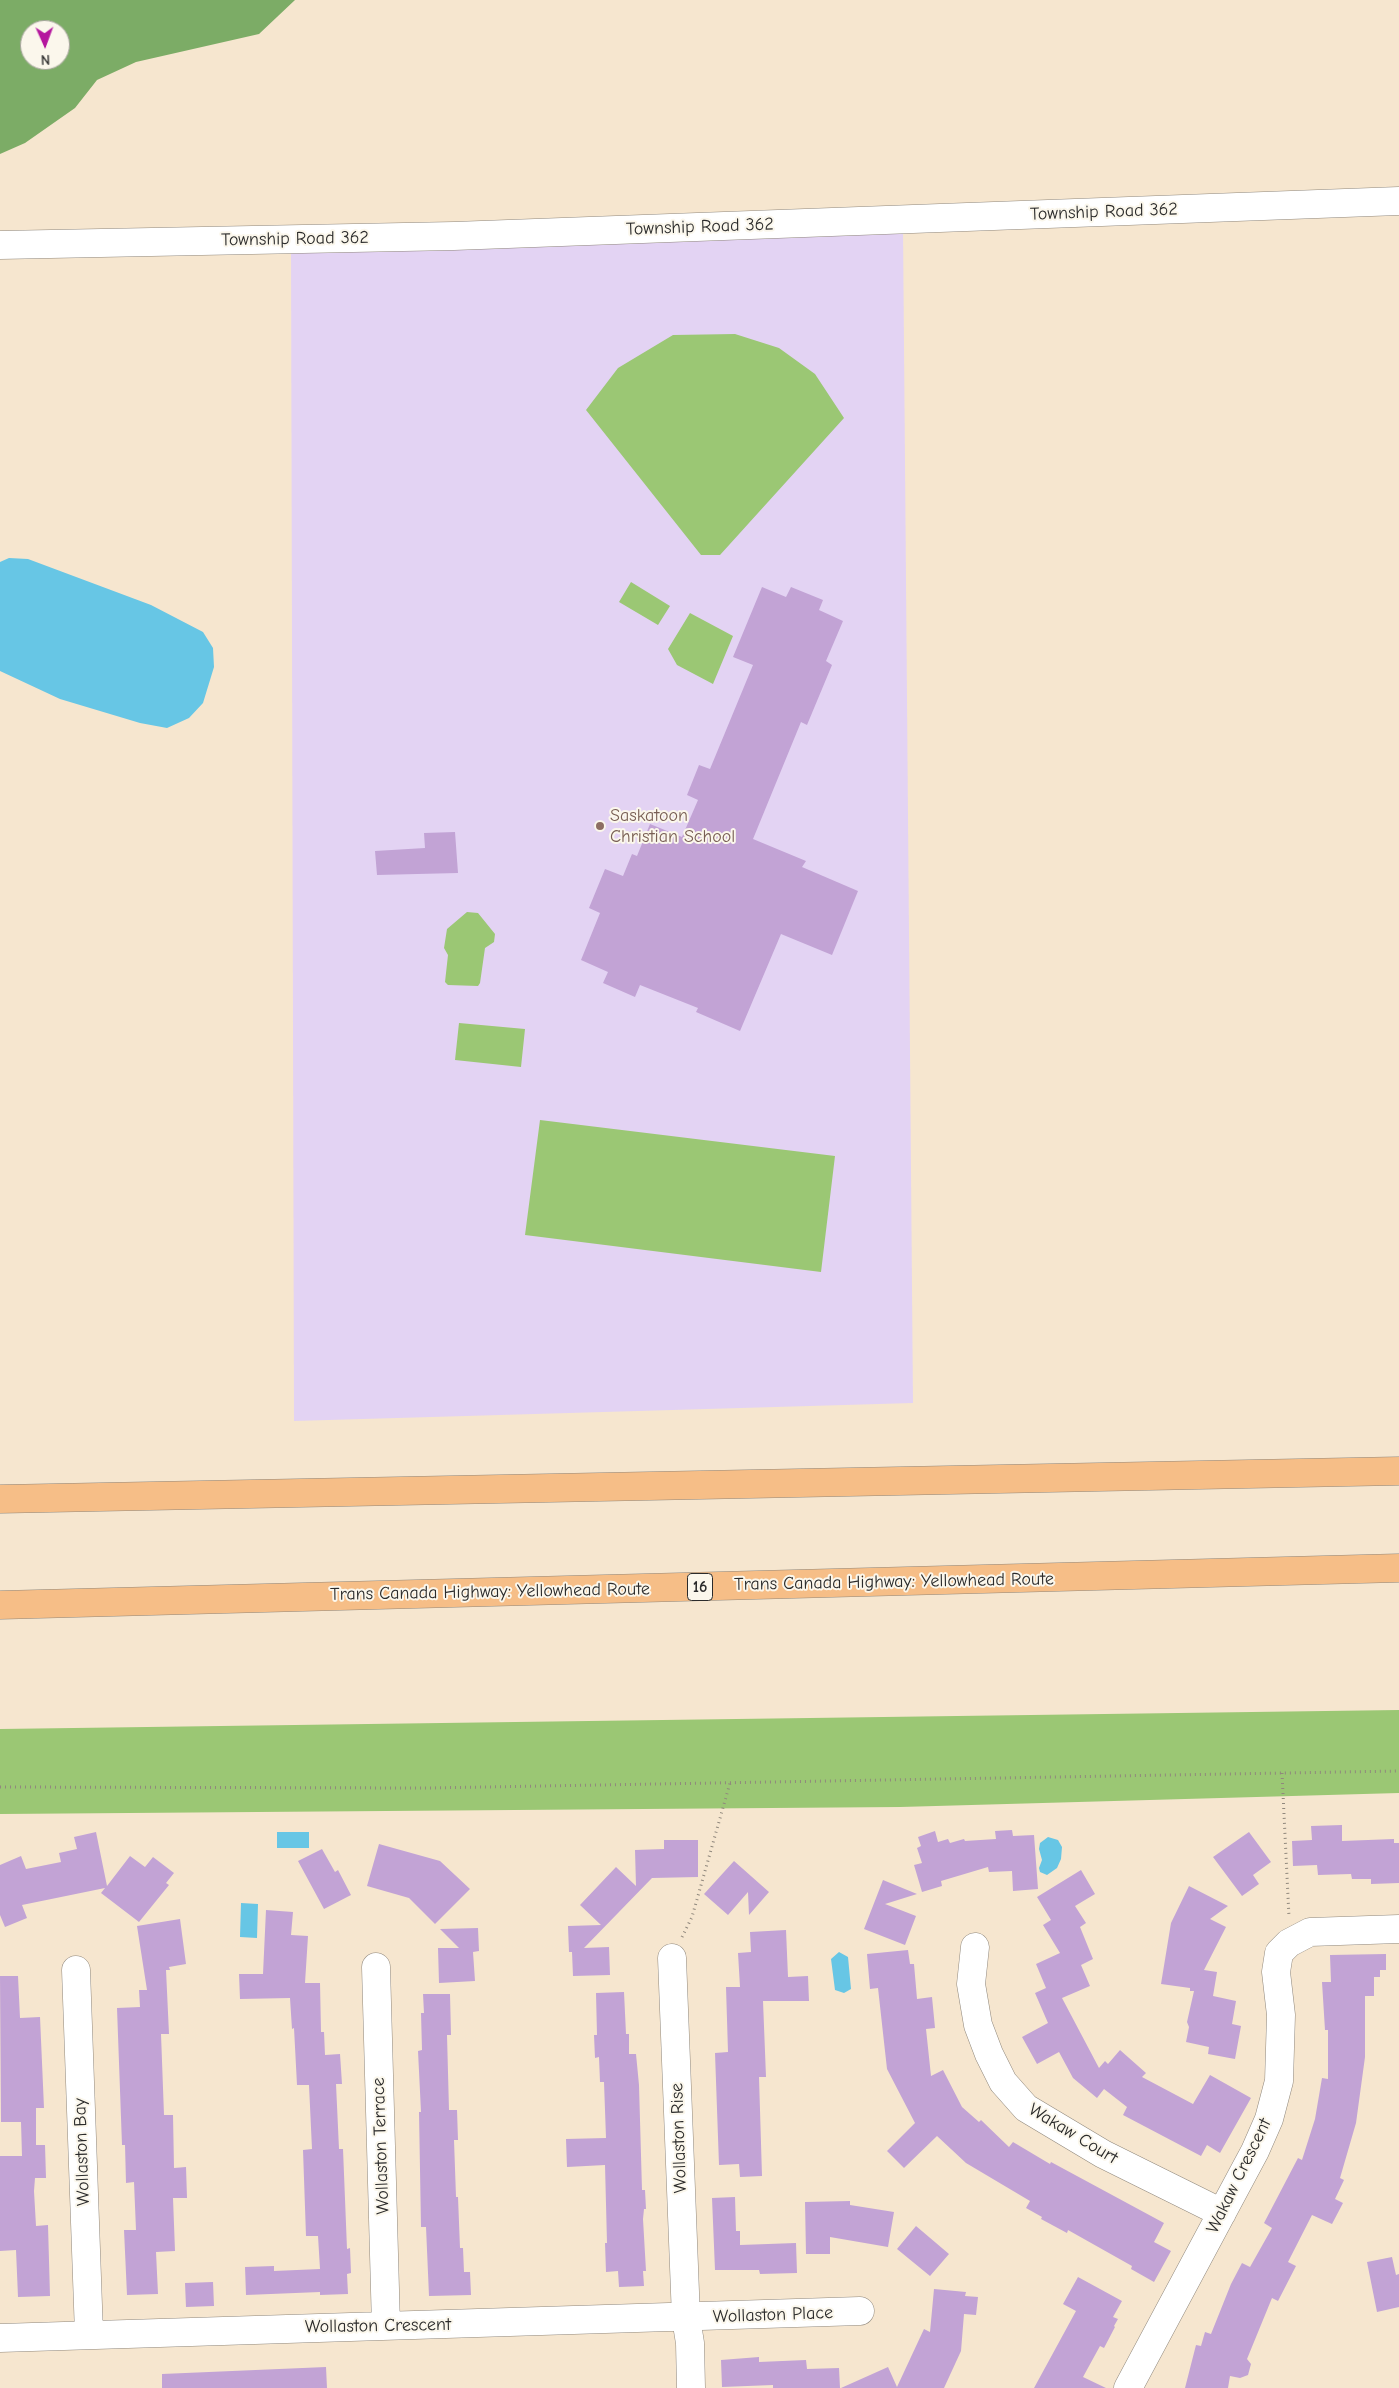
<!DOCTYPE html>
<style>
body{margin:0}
#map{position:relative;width:1399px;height:2388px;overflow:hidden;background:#f6e6cf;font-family:"Comic Neue",sans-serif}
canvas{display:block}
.north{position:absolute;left:20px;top:20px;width:50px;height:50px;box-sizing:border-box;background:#fbf7ec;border:1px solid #a8a59f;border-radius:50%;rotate:178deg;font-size:14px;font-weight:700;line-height:20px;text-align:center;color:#2b2b2b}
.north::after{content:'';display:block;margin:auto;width:18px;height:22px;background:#b5179e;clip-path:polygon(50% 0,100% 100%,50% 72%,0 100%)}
</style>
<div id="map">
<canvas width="1399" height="2388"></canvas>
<div class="north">N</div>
</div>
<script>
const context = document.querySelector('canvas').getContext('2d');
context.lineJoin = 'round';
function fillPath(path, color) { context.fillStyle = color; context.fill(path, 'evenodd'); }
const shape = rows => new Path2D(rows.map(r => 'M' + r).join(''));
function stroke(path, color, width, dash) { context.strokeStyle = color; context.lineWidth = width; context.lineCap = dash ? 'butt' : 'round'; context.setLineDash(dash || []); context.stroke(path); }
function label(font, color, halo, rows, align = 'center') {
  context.font = font + ' "Comic Neue",sans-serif'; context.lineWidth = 4; context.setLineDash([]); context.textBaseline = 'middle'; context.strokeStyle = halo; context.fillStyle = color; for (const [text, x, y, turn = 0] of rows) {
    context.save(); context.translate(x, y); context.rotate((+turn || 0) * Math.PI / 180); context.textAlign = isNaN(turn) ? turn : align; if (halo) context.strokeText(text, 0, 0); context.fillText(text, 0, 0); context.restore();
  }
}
fillPath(shape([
 [903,228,913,1403,294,1421,291,249]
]), '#e3d3f3');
fillPath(shape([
 [735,334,779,348,815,374,844,418,720,555,701,555,586,410,618,368,673,335],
 [631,582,670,606,658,625,619,602],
 [690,613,733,636,713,684,677,665,668,649],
 [467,912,478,913,495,934,494,942,485,948,480,983,478,986,448,985,445,982,448,955,444,948,447,929],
 [459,1023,525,1029,521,1067,455,1060],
 [540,1120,835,1156,821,1272,525,1235],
 [1399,1710,1399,1793,900,1807,0,1814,0,1729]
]), '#9bc774');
fillPath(shape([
 [0,0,295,0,259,34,136,62,97,80,75,108,25,143,0,154],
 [30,30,60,30,60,60,30,60]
]), '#7cac66');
fillPath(shape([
 [9,558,28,559,151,605,203,632,213,648,214,667,203,703,189,718,167,728,140,723,60,699,0,671,0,562],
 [309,1832,309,1848,277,1848,277,1832],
 [1048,1837,1058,1840,1062,1847,1061,1859,1057,1868,1047,1875,1040,1872,1039,1868,1042,1860,1039,1849,1040,1843],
 [241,1903,258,1904,257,1938,240,1937],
 [839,1952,848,1957,851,1989,844,1993,835,1990,831,1959]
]), '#67c6e5');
fillPath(shape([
 [762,587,786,597,791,587,823,600,819,610,843,621,826,661,832,665,807,725,801,722,753,839,806,861,802,867,858,891,832,955,781,934,740,1031,696,1012,698,1008,640,985,635,997,603,983,608,972,581,960,600,913,589,908,605,869,623,876,632,854,637,856,650,824,682,837,698,800,687,795,699,765,710,769,753,665,733,657],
 [455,832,458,873,377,875,375,851,425,848,424,833],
 [1342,1825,1342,1841,1394,1839,1394,1843,1399,1843,1399,1883,1371,1884,1371,1879,1352,1879,1351,1874,1318,1875,1317,1865,1293,1866,1292,1841,1312,1840,1311,1826],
 [1012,1830,1013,1836,1034,1835,1038,1889,1013,1891,1012,1871,989,1872,988,1867,941,1881,942,1886,922,1892,914,1865,922,1863,917,1848,921,1846,918,1837,935,1831,938,1842,948,1839,950,1843,964,1839,965,1841,996,1839,995,1831],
 [96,1832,107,1886,130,1856,145,1867,153,1857,174,1873,166,1883,169,1885,139,1922,101,1893,105,1888,22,1905,27,1918,5,1927,0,1915,0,1865,21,1856,26,1869,61,1862,59,1853,77,1849,74,1837],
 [1249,1832,1271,1862,1253,1875,1259,1884,1242,1896,1213,1857],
 [664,1840,698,1840,698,1877,652,1878,584,1948,609,1947,610,1975,573,1976,572,1952,569,1952,568,1926,601,1925,580,1905,616,1867,636,1886,635,1850,664,1849],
 [379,1844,440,1861,470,1889,435,1924,409,1898,367,1886],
 [322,1849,335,1872,338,1870,351,1895,324,1909,298,1861],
 [734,1861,769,1892,749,1915,748,1892,728,1915,704,1894],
 [1081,1870,1095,1894,1075,1906,1086,1923,1080,1927,1093,1959,1081,1965,1090,1986,1062,1998,1099,2068,1105,2061,1108,2064,1120,2050,1146,2073,1142,2077,1193,2104,1210,2075,1251,2098,1220,2153,1207,2145,1201,2156,1123,2115,1127,2107,1104,2089,1097,2098,1073,2078,1059,2052,1037,2064,1022,2037,1048,2023,1035,1993,1046,1988,1036,1964,1060,1953,1043,1925,1051,1920,1037,1897],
 [883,1880,917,1894,885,1904,916,1916,905,1945,864,1929],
 [1189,1886,1228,1906,1210,1919,1226,1927,1204,1970,1217,1972,1213,1996,1236,2001,1232,2024,1241,2026,1235,2059,1208,2054,1209,2047,1186,2042,1189,2027,1187,2022,1194,1991,1190,1991,1190,1988,1161,1984,1171,1923],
 [266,1910,293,1912,291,1935,308,1936,305,1983,320,1983,321,2032,324,2032,325,2055,340,2054,342,2084,336,2084,339,2149,343,2149,347,2249,350,2248,351,2273,347,2274,348,2294,320,2295,320,2292,246,2295,245,2267,274,2266,274,2271,320,2269,318,2236,306,2236,303,2150,312,2149,309,2085,297,2085,294,2028,292,2029,290,1998,240,1999,239,1974,263,1974],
 [180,1919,186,1964,169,1967,170,1970,166,1970,169,2034,161,2034,164,2115,173,2115,174,2168,186,2167,187,2198,173,2198,175,2251,156,2252,158,2294,127,2295,124,2230,136,2230,134,2182,126,2183,125,2145,122,2145,117,2008,140,2007,139,1990,147,1990,137,1926],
 [478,1928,479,1951,473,1952,475,1981,439,1983,438,1948,459,1948,440,1929],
 [786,1930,788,1977,808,1976,809,2001,763,2001,766,2077,759,2077,762,2176,740,2177,739,2164,719,2165,715,2053,728,2052,726,1987,740,1987,738,1953,751,1952,750,1932],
 [908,1950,910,1964,914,1964,917,1999,932,1997,935,2028,926,2029,931,2076,943,2070,962,2107,979,2122,981,2120,1009,2147,1013,2142,1050,2164,1051,2162,1164,2223,1154,2242,1171,2251,1154,2282,1131,2269,1132,2266,1068,2230,1067,2233,1041,2219,1042,2217,1026,2208,1030,2201,966,2163,937,2136,904,2168,887,2151,915,2123,887,2069,878,1988,870,1989,867,1954],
 [1386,1954,1386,1970,1380,1970,1380,1977,1374,1977,1374,1996,1365,1996,1365,2057,1356,2123,1340,2178,1344,2180,1335,2199,1343,2203,1332,2224,1312,2215,1288,2262,1296,2266,1278,2301,1272,2298,1247,2359,1251,2364,1248,2375,1240,2378,1230,2376,1228,2388,1185,2388,1196,2345,1201,2346,1205,2332,1211,2334,1231,2284,1242,2263,1250,2267,1272,2228,1264,2223,1298,2158,1302,2160,1315,2119,1322,2078,1328,2079,1328,2030,1325,2030,1322,1982,1331,1982,1330,1955],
 [0,1976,18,1976,20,2018,40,2017,44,2108,36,2108,36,2145,45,2145,46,2178,35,2178,34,2191,36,2226,48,2225,50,2296,18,2297,16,2250,0,2251,0,2156,22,2156,21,2122,1,2122],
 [624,1992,626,2034,629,2034,629,2054,636,2054,639,2085,642,2190,645,2190,646,2209,644,2209,643,2219,646,2271,643,2271,644,2286,619,2287,618,2271,606,2272,605,2243,607,2243,605,2165,567,2167,566,2139,606,2138,604,2082,600,2082,599,2057,595,2058,594,2035,597,2035,596,1993],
 [423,1994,450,1994,451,2035,447,2035,449,2110,457,2110,458,2140,454,2140,456,2197,458,2197,460,2248,463,2248,464,2272,470,2272,471,2295,429,2296,426,2227,421,2227,419,2112,421,2112,418,2051,422,2050,421,2013,424,2013],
 [735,2197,736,2231,740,2231,740,2245,796,2243,797,2273,760,2274,759,2270,715,2270,712,2198],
 [850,2201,850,2205,894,2212,888,2247,830,2237,830,2254,806,2254,805,2202],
 [916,2226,949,2254,930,2276,897,2249],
 [1392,2257,1396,2275,1399,2274,1399,2307,1377,2312,1367,2262],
 [1078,2277,1122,2301,1113,2317,1118,2319,1114,2326,1115,2327,1104,2348,1100,2346,1083,2377,1106,2388,1034,2388,1076,2311,1063,2304],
 [213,2282,214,2306,186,2307,185,2283],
 [934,2289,966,2292,965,2296,978,2297,976,2315,964,2314,961,2351,944,2388,841,2388,888,2367,897,2387,924,2329,930,2332],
 [759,2357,759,2362,806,2360,807,2369,839,2368,840,2388,773,2388,773,2385,722,2387,721,2360],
 [326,2367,327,2388,162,2388,162,2374]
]), '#c2a3d5');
const minor = shape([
 [0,245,454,236,1399,201],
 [975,1947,971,1984,978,2025,989,2054,1003,2082,1026,2108,1103,2154,1222,2213],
 [672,1958,686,2318,690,2343,691,2388],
 [376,1967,386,2326],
 [76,1970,89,2334],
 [0,2338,860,2311],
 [1128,2388,1255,2151,1269,2119,1279,2081,1281,2015,1276,1972,1279,1953,1289,1943,1310,1932,1399,1929]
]);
const highway = shape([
 [0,1499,1399,1471],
 [0,1605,1399,1568]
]);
stroke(minor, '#90887d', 29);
stroke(highway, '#90887d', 29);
stroke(shape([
 [1282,1773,1289,1917],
 [0,1787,428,1788,1399,1771],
 [682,1937,692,1917,730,1783]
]), '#90887d', 3, [1, 4]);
stroke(minor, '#fff', 28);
stroke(highway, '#f6be87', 28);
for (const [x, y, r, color] of [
 [600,826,5,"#8d6e63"]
]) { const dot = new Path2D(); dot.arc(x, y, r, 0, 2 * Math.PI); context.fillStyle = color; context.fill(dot); stroke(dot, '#fbf7ec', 2); }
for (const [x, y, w] of [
 [700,1587,25]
]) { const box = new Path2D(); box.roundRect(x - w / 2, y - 13.5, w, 27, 4); context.fillStyle = '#fbf7ec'; context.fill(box); stroke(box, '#2b2b2b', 1); }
label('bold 16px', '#2b2b2b', null, [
 ["16",700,1587]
]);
label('18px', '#2b2b2b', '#fbf7ec', [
 ["Township Road 362",1104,212,-2],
 ["Township Road 362",700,227,-2],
 ["Township Road 362",295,239,-1],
 ["Trans Canada Highway: Yellowhead Route",894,1582,-1],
 ["Trans Canada Highway: Yellowhead Route",490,1592,-1],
 ["Wakaw Court",1073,2134,31],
 ["Wollaston Rise",679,2138,-92],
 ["Wollaston Terrace",381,2146,-92],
 ["Wollaston Bay",82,2152,-92],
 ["Wakaw Crescent",1239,2176,-64],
 ["Wollaston Place",773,2315,-2],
 ["Wollaston Crescent",378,2326,-1]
]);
label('18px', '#785e54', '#fbf7ec', [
 ["Saskatoon",610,816],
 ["Christian School",610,837]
], 'left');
</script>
